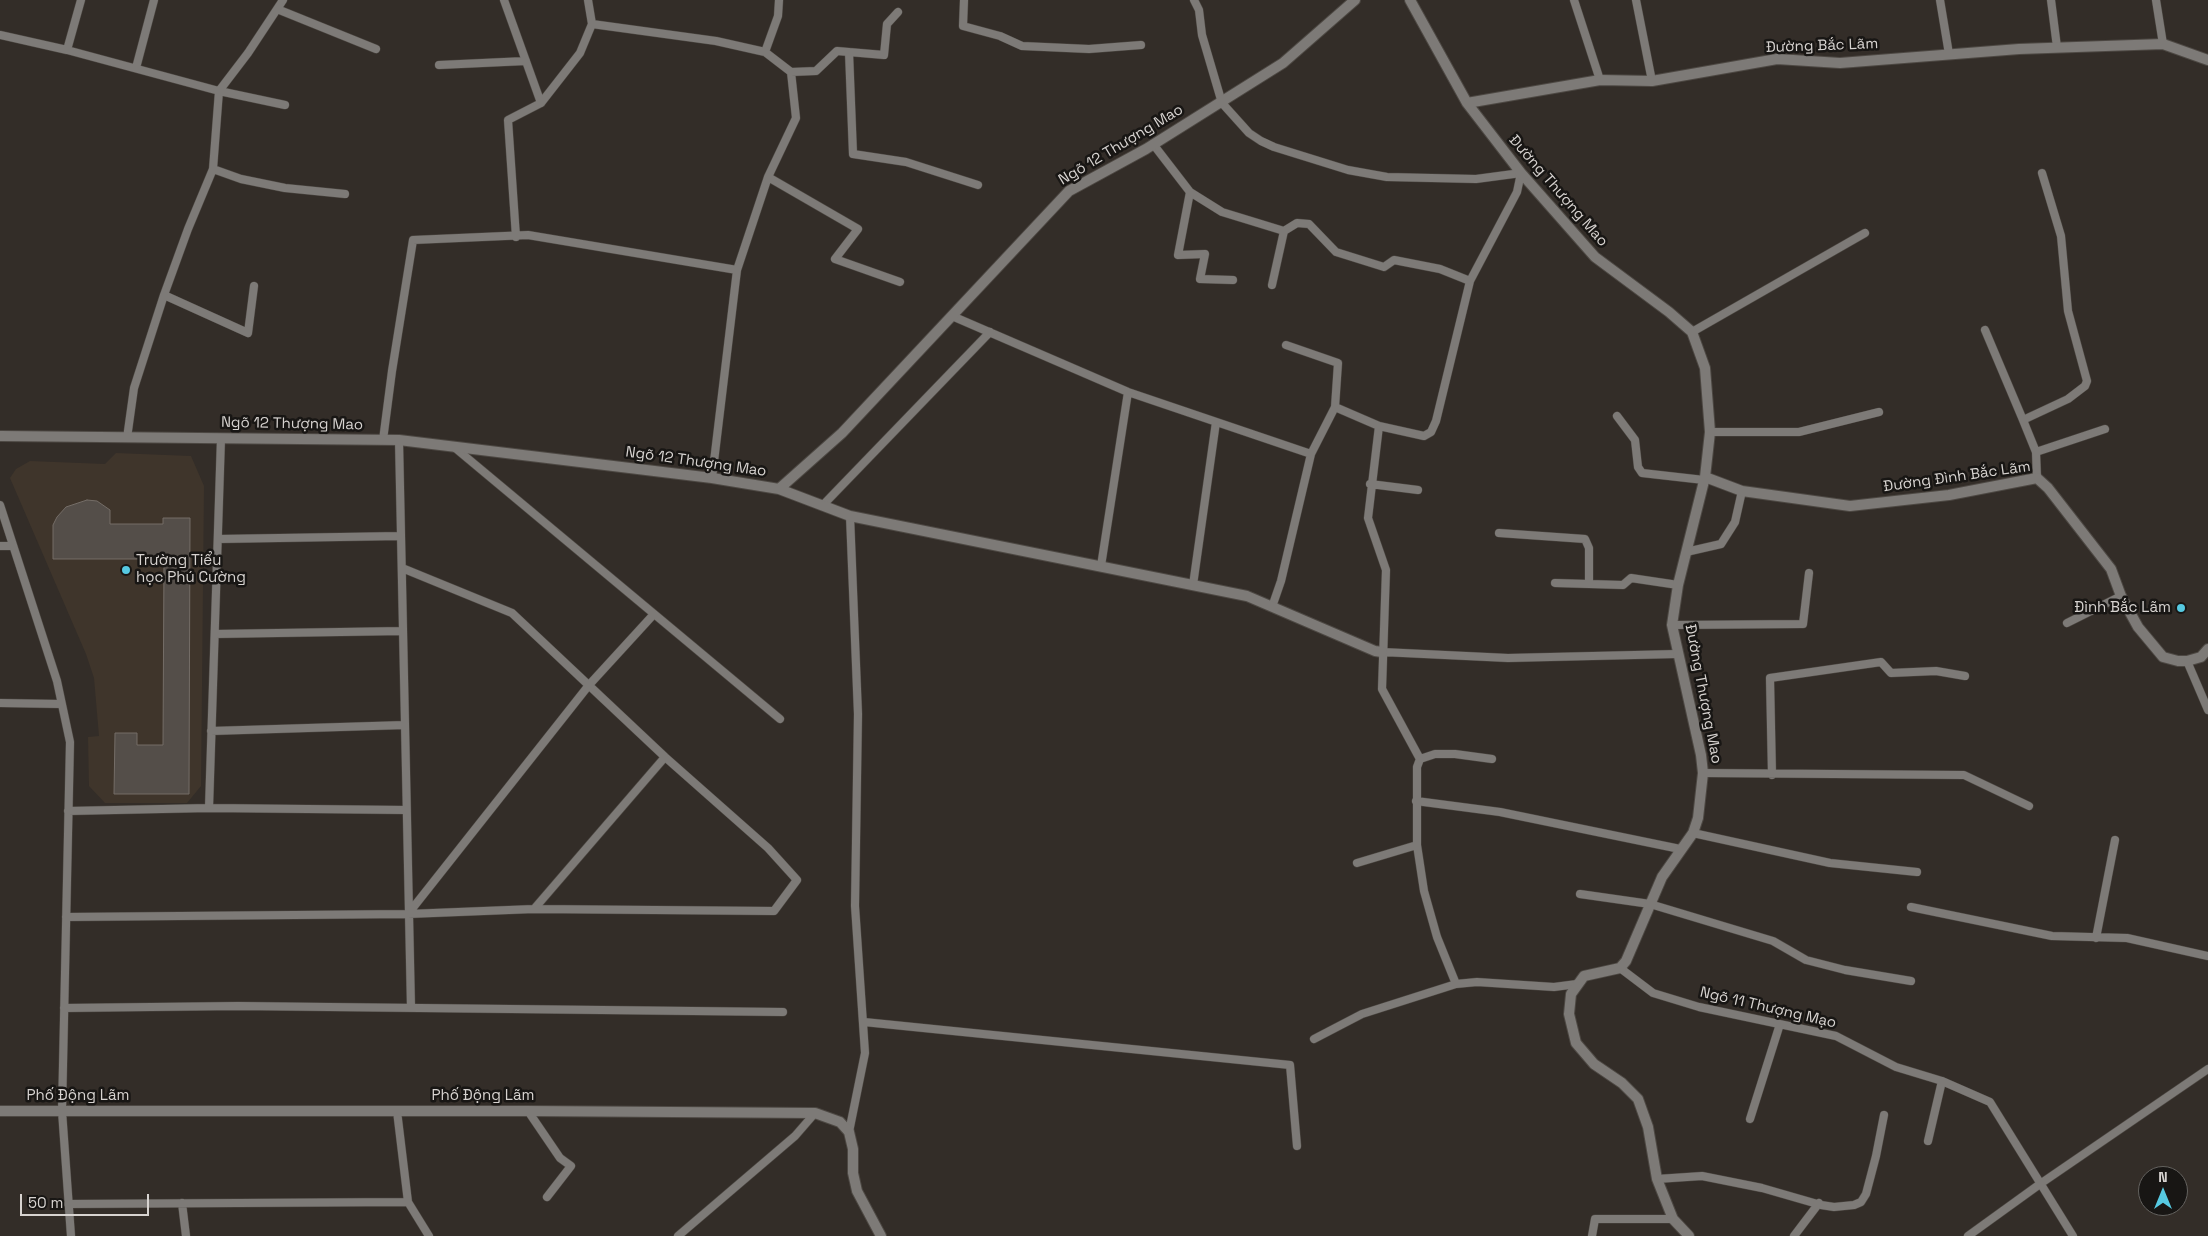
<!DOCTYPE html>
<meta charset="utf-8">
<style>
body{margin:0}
#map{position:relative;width:2208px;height:1236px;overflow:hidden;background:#332d28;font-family:"Space Grotesk",sans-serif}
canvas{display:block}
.north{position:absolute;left:2138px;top:1166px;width:50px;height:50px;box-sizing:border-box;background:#181614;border:1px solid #64625f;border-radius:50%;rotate:0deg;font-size:14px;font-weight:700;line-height:20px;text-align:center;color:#d7d3d0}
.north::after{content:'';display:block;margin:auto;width:18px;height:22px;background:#56c9e1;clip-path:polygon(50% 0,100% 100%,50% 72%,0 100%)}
.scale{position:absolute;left:20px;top:1194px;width:129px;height:22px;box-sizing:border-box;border:2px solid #d7d3d0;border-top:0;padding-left:6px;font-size:15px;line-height:18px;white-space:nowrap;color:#d7d3d0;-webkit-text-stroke:4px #181614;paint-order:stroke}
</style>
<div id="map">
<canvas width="2208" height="1236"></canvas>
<div class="north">N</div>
<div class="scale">50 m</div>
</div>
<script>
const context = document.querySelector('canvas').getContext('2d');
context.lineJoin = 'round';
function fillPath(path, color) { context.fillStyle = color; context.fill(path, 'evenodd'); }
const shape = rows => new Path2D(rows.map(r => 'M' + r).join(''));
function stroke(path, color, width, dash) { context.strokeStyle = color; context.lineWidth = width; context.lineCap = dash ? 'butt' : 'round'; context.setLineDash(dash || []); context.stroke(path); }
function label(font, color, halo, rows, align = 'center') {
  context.font = font + ' "Space Grotesk",sans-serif'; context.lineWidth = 5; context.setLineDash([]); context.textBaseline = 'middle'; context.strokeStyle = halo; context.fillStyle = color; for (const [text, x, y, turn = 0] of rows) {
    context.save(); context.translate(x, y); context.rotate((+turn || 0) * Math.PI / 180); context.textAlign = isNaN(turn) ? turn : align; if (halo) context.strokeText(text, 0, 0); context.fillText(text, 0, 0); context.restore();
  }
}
fillPath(shape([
 [116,453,191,456,204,486,201,786,187,803,105,803,89,786,88,737,99,736,94,678,86,654,10,478,16,469,30,461,105,464]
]), '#3f352b');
const building = shape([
 [87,500,97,501,110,510,110,524,163,524,163,518,190,518,189,794,114,794,115,733,137,733,137,745,163,745,164,559,53,559,53,525,57,517,66,507,87,500]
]);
fillPath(building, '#544e49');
stroke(building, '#746d67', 1);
const lane = shape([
 [81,0,67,50,219,91,285,105],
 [504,0,541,103,508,120,516,237],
 [964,0,963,26,1000,36,1022,46,1089,49,1141,45],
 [1194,0,1199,10,1202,35,1222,103,1249,133,1261,141,1274,147,1348,170,1387,177,1476,179,1521,173,1517,192,1470,281,1436,421,1431,432,1424,436,1379,426,1335,407,1338,363,1286,345],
 [1574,0,1600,80],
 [1636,0,1652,81],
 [1940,0,1949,54],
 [2051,0,2057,47],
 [2156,0,2163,44],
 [277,9,376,49],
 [592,24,716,41,765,52,791,72,796,118,768,177,737,270,712,478],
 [0,35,67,50],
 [765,52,778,16,779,0],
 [849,52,853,154,906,162,978,185],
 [439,65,526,61],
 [136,68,154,0],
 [791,72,816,71,837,51,884,55,887,24,898,12],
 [541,103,580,53,592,24,588,0],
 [1153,144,1190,192,1222,212,1284,231,1297,223,1309,224,1336,252,1384,267,1394,260,1440,269,1470,281],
 [213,169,241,179,285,188,345,194],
 [768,177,858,229,835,259,900,282],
 [1190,192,1178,255,1205,254,1200,279,1233,280],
 [1272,285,1284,231],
 [164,295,248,333,254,286],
 [952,316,1128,392,1311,454],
 [1985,330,2023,420],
 [1692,332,1865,233],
 [1617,416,1635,440,1638,467,1642,473,1704,480],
 [1379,426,1368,518,1386,570,1382,689,1420,759],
 [1710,432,1799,432,1879,412],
 [127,438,134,388,164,295,188,229,213,169,219,91,248,53,283,0],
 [383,440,392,371,413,240,528,235,737,270],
 [399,440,411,1008],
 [454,447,780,719],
 [2036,452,2023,420,2068,399,2085,386,2087,381,2068,311,2061,236,2042,173],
 [2037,478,2036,452,2105,429],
 [1370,484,1418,490],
 [0,505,57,681,70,742,62,1111,71,1236],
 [823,505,990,332],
 [1499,533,1585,539,1589,548,1589,584],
 [218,539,401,536],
 [0,546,13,546],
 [1686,552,1721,544,1735,522,1742,491],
 [1101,566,1128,392],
 [1555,583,1623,585,1631,578,1678,585],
 [1193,585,1216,422],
 [1272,607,1281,581,1311,454,1335,407],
 [2067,623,2121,596],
 [1672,625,1803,624,1809,573],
 [215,634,403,631],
 [1382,652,1508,658,1677,654],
 [2187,661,2208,710],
 [0,703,61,704],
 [211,731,405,725],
 [1703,773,1964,775,2029,806],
 [1772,775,1770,678,1881,662,1891,673,1936,671,1965,676],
 [1416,801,1500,812,1680,849],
 [209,808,221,438],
 [68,811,209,808,406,810],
 [1693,833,1830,863,1917,872],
 [1357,863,1417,845],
 [1580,894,1650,904,1773,941,1806,960,1845,970,1911,981],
 [1911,907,2052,936,2127,938,2208,956],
 [534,909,665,757],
 [408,914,589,685,654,614],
 [66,917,408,914,534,909,774,911,797,880,768,848,665,757,512,613,402,568],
 [2096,938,2115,840],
 [1620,968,1653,993,1699,1007,1836,1036,1896,1067,1942,1081,1990,1102,2073,1236],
 [1456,984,1437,937,1424,891,1417,845,1417,767,1420,759,1435,754,1455,754,1492,759],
 [64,1008,238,1006,783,1012],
 [864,1022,1290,1065,1297,1146],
 [1314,1039,1362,1014,1456,984,1477,982,1554,987,1577,984],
 [397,1111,408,1202,429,1236],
 [528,1111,560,1158,571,1166,547,1197],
 [1750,1119,1780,1024],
 [849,1132,865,1053,855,906,858,714,850,516],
 [1928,1141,1942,1081],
 [1657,1179,1702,1176,1762,1188,1821,1205,1834,1207,1854,1205,1861,1202,1866,1194,1876,1156,1884,1115],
 [182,1203,186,1236],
 [68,1204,408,1202],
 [678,1236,795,1136,815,1113],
 [1592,1236,1595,1219,1673,1219],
 [1794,1236,1819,1203],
 [1968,1236,2040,1184,2208,1069]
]);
const street = shape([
 [1410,0,1467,103,1521,173,1595,257,1669,312,1692,332,1705,368,1710,432,1705,477,1678,585,1672,625,1701,755,1703,773,1698,818,1693,833,1662,877,1626,961,1620,968,1584,976,1571,994,1569,1014,1576,1043,1594,1064,1622,1083,1638,1099,1648,1127,1657,1179,1673,1219,1689,1236],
 [1467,103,1600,80,1652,81,1777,59,1840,63,2019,49,2163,44,2208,60],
 [0,436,399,440,712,478,779,489,842,433,1069,191,1146,149,1283,63,1355,0],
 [1705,477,1742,491,1850,506,1949,495,2037,478,2048,488,2111,569,2121,596,2138,627,2163,657,2178,661,2187,661,2201,657,2208,649],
 [779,489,850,516,1247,596,1375,651,1382,652],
 [0,1111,528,1111,815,1113,840,1122,849,1132,853,1149,853,1173,857,1191,881,1236]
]);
stroke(lane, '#4d4843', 9);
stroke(street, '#4d4843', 12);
stroke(lane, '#7d7a77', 8);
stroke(street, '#7d7a77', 10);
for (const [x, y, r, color] of [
 [126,570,5,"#56c9e1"],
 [2181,608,5,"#56c9e1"]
]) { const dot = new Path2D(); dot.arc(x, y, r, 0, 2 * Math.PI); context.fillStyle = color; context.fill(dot); stroke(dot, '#181614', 2); }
label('15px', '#d7d3d0', '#181614', [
 ["Đường Bắc Lãm",1822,46,-2],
 ["Ngõ 12 Thượng Mao",1121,145,-31],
 ["Đường Thượng Mao",1558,191,49],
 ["Ngõ 12 Thượng Mao",292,424,1],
 ["Ngõ 12 Thượng Mao",696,462,8],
 ["Đường Đình Bắc Lãm",1957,477,-8],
 ["Đường Thượng Mao",1703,694,79],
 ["Ngõ 11 Thượng Mạo",1768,1008,13],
 ["Phố Động Lãm",78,1096],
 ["Phố Động Lãm",483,1096]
]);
label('15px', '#d7d3d0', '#181614', [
 ["Trường Tiểu",136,561],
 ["học Phú Cường",136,578],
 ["Đình Bắc Lãm",2171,608,"right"]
], 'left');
</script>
